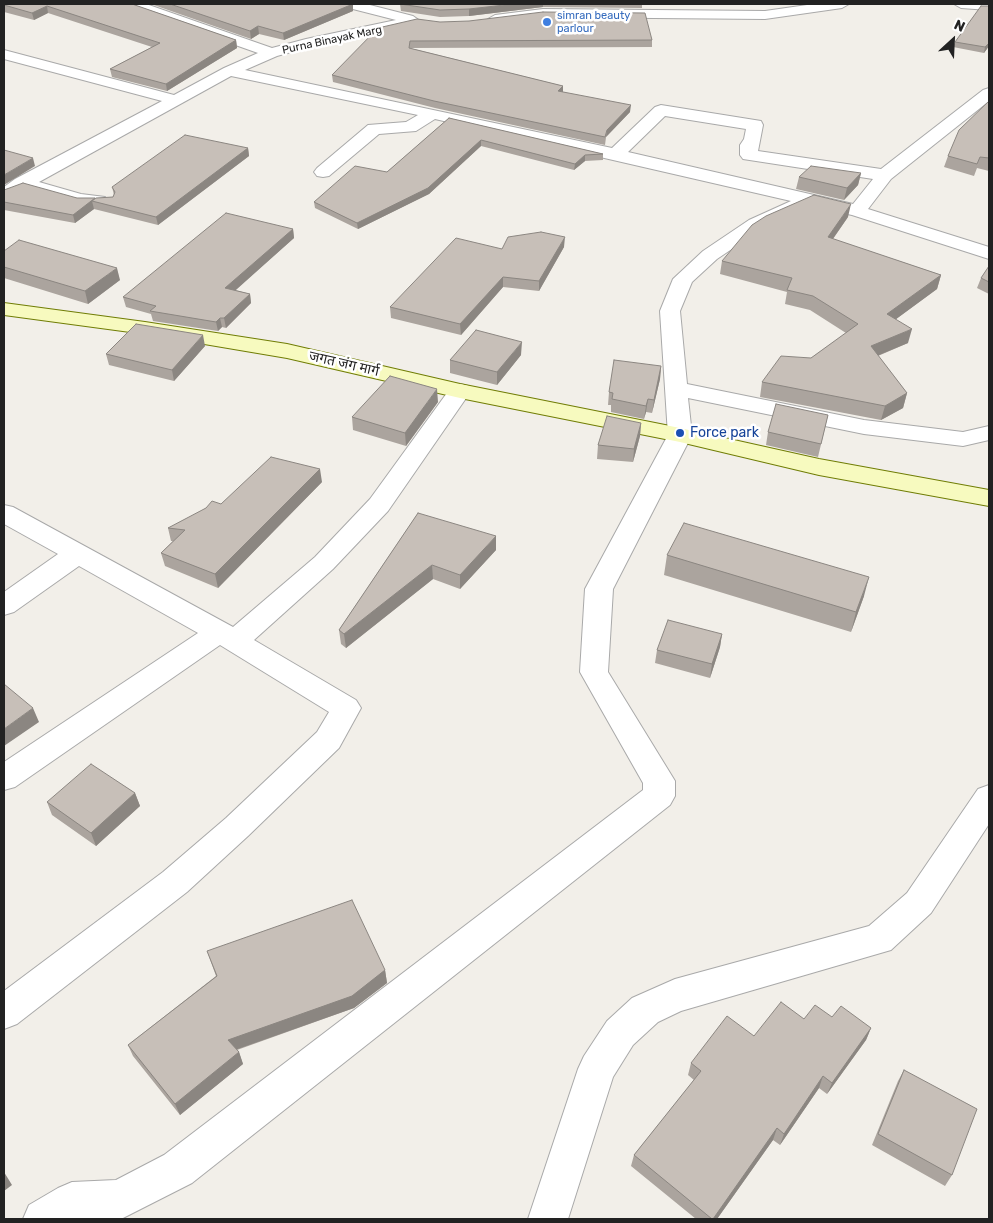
<!DOCTYPE html>
<meta charset="utf-8">
<style>
body{margin:0}
#map{position:relative;width:993px;height:1223px;overflow:hidden;background:#f2efe9;font-family:Rubik,sans-serif}
canvas{display:block}
.frame{position:absolute;inset:0;border:5px solid #222;pointer-events:none}
.north{position:absolute;left:928px;top:15px;width:50px;height:50px;-webkit-text-stroke:4px #fff;paint-order:stroke;rotate:25deg;font-size:14px;font-weight:700;line-height:20px;text-align:center;color:#222}
.north::after{content:'';display:block;margin:auto;width:18px;height:22px;background:#222;clip-path:polygon(50% 0,100% 100%,50% 72%,0 100%)}
</style>
<div id="map">
<canvas width="993" height="1223"></canvas>
<div class="frame"></div>
<div class="north">N</div>
</div>
<script>
const context = document.querySelector('canvas').getContext('2d');
context.lineJoin = 'round';
const shape = rows => new Path2D(rows.map(r => 'M' + r).join(''));
function stroke(path, color, width, dash) { context.strokeStyle = color; context.lineWidth = width; context.lineCap = dash ? 'butt' : 'round'; context.setLineDash(dash || []); context.stroke(path); }
function fillPath(path, color) { context.fillStyle = color; context.fill(path, 'evenodd'); }
function label(font, color, halo, rows, align = 'center') {
  context.font = font + ' Rubik,"Noto Sans Devanagari",sans-serif'; context.lineWidth = 5; context.setLineDash([]); context.textBaseline = 'middle'; context.strokeStyle = halo; context.fillStyle = color; for (const [text, x, y, turn = 0] of rows) {
    context.save(); context.translate(x, y); context.rotate((+turn || 0) * Math.PI / 180); context.textAlign = isNaN(turn) ? turn : align; if (halo) context.strokeText(text, 0, 0); context.fillText(text, 0, 0); context.restore();
  }
}
const street = shape([
 [126,4,146,4,272,48,306,39,396,20,345,7,343,4,366,4,413,16,420,21,418,24,309,47,277,56,245,70,612,148,655,107,661,105,761,121,763,125,758,151,881,169,983,90,989,88,989,101,891,179,868,209,989,247,989,259,852,215,811,206,763,228,717,259,692,282,680,311,687,384,864,420,963,432,989,426,989,440,963,446,864,434,688,398,692,435,613,589,608,672,675,781,675,796,670,805,192,1183,121,1219,23,1219,29,1205,58,1188,72,1182,116,1180,164,1155,643,790,643,783,580,672,585,589,668,435,660,311,673,279,703,251,749,220,791,201,435,119,416,131,379,134,329,176,323,177,317,176,314,172,317,168,368,125,406,122,418,115,231,76,39,182,81,194,105,197,107,201,105,205,80,205,25,190,4,199,4,187,15,179,162,101,4,59,4,50,174,95,224,68,258,53,128,7,126,4],
 [665,116,746,129,744,139,740,145,740,155,743,159,873,179,853,204,628,152,665,116],
 [814,4,849,4,842,8,765,19,543,17,495,23,488,19,495,15,543,9,765,11,814,4],
 [954,4,989,4,989,10,961,8,954,4],
 [460,384,468,386,471,391,388,511,333,569,254,640,356,700,361,708,339,748,248,836,187,892,17,1024,4,1029,4,991,163,872,226,818,317,732,329,712,220,645,15,787,4,790,4,762,198,633,79,566,14,612,4,615,4,592,58,554,4,524,4,505,13,507,233,627,315,557,370,499,452,386,460,384],
 [989,785,989,824,931,913,891,950,681,1011,658,1022,633,1045,613,1077,568,1219,528,1219,578,1069,584,1056,607,1021,632,998,675,979,869,926,907,893,978,789,989,785]
]);
const secondary = shape([
 [4,303,145,322,287,344,460,384,680,428,819,459,989,490,989,506,819,475,680,442,460,398,287,358,145,334,4,315,4,303]
]);
stroke(street, '#a9a9a9', 2);
stroke(secondary, '#707d05', 2);
fillPath(street, '#fff');
fillPath(secondary, '#f7fabf');
fillPath(shape([
 [4,4,132,4,236,40,237,48,167,91,112,77,110,69,152,47,48,13,34,20,4,12],
 [151,4,352,4,353,11,284,40,259,34,251,39],
 [400,4,642,4,642,8,543,7,469,16,440,17,401,11],
 [743,4,793,4,743,5],
 [989,6,989,46,984,53,953,47,955,42],
 [440,22,652,40,652,47,410,48,563,86,563,92,630,112,606,137,605,145,435,108,333,82,332,75],
 [989,101,989,171,977,168,974,176,944,167,948,156],
 [449,118,603,154,603,160,585,161,574,170,481,146,429,194,358,229,315,208,314,202,387,172],
 [248,148,249,156,158,225,94,209,75,223,4,210,4,190,77,198,95,199,113,197,114,195,112,187],
 [861,173,858,185,844,200,796,189,799,177],
 [848,217,833,239,941,275,937,289,896,319,908,343,878,356,907,393,903,408,881,420,760,397,762,382,811,358,846,333,810,310,785,304,787,292,720,274,722,261],
 [293,229,294,238,235,290,250,294,251,303,226,328,222,327,218,331,153,321,151,314,126,307,123,297],
 [564,247,539,291,503,287,461,335,391,318,390,307,502,249],
 [4,251,120,280,88,304,4,278],
 [989,266,989,294,977,288,981,278],
 [205,346,174,381,109,365,106,354],
 [521,355,497,385,450,373,450,360],
 [661,366,660,379,652,413,646,412,644,419,611,412,611,405,608,405,609,392],
 [438,402,406,446,353,430,352,417],
 [828,415,818,457,766,445,768,432],
 [641,423,640,436,633,462,597,459,598,445],
 [322,482,218,588,165,566,161,553,173,541,171,541,168,528,221,504],
 [418,513,496,550,460,589,433,579,346,648,341,644,339,630],
 [667,555,864,596,851,632,664,575],
 [722,634,720,647,710,678,655,663,657,650],
 [135,793,140,806,96,846,52,815,47,802],
 [207,951,385,970,387,983,354,1008,237,1050,239,1052,243,1064,180,1115,133,1056,128,1045,216,976],
 [832,1017,871,1028,866,1040,827,1094,819,1088,780,1145,773,1140,717,1219,696,1219,631,1166,634,1155,694,1080,688,1075,691,1063,754,1036,804,1019],
 [904,1070,952,1175,945,1186,872,1145,898,1081]
]), '#aba49e');
fillPath(shape([
 [353,4,353,11,284,40,283,33],
 [513,4,543,4,543,7,469,16,469,9],
 [47,6,48,13,34,20,32,13],
 [258,26,259,34,251,39,250,31],
 [236,40,237,48,167,91,166,84],
 [989,43,989,46,984,53,985,47],
 [563,86,563,93,558,91],
 [631,105,630,112,606,137,605,145,607,130],
 [481,140,481,146,429,194,358,229,357,223],
 [248,148,249,156,158,225,156,217],
 [585,155,585,161,574,170,575,164],
 [33,158,35,166,4,185,4,175],
 [861,173,858,185,844,200,847,188],
 [95,198,92,201,94,209,75,223,73,215],
 [851,204,848,217,825,250,828,237],
 [293,229,294,238,227,298,225,288],
 [565,237,564,247,539,291,539,281],
 [117,268,120,280,88,304,85,291],
 [941,275,937,289,884,328,887,314],
 [503,277,503,287,461,335,460,324],
 [250,294,251,303,226,328,224,318],
 [220,318,222,327,218,331,216,322],
 [912,329,908,343,867,360,871,346],
 [203,335,205,346,174,381,172,370],
 [522,342,521,355,497,385,497,372],
 [661,366,660,379,652,413,654,400],
 [437,389,438,402,406,446,405,433],
 [907,393,903,408,881,420,885,406],
 [648,399,646,412,644,419,646,406],
 [641,423,640,436,633,462,634,449],
 [320,469,322,482,218,588,215,574],
 [496,536,496,550,460,589,460,575],
 [432,565,433,579,346,648,344,634],
 [869,577,864,596,851,632,856,612],
 [722,634,720,647,710,678,712,664],
 [33,708,39,722,4,746,4,729],
 [135,793,140,806,96,846,91,833],
 [385,970,387,983,354,1008,232,1051,228,1040],
 [871,1028,866,1040,827,1094,832,1083],
 [239,1052,243,1064,180,1115,175,1104],
 [823,1076,819,1088,780,1145,784,1134],
 [777,1128,773,1140,717,1219,713,1219],
 [4,1172,12,1185,4,1191]
]), '#8b8681');
const building = shape([
 [4,4,132,4,236,40,166,84,110,69,160,43,47,6,32,13,4,5,4,4],
 [170,4,353,4,283,33,258,26,250,31,170,4],
 [400,4,513,4,469,9,440,10,400,4],
 [981,6,989,6,989,43,985,47,955,42,981,6],
 [543,12,645,13,652,40,410,41,409,48,563,86,558,91,631,105,607,130,605,137,434,101,332,75,378,28,417,19,440,22,469,21,543,12],
 [989,101,989,158,980,157,977,164,948,156,959,130,989,101],
 [449,118,603,154,585,155,575,164,481,140,428,188,357,223,314,202,355,166,387,172,449,118],
 [185,135,248,148,156,217,92,201,96,198,113,197,115,192,112,187,185,135],
 [4,150,33,158,4,175,4,150],
 [811,166,861,173,847,188,799,177,811,166],
 [23,183,77,198,95,198,73,215,4,202,4,190,23,183],
 [814,195,851,204,828,237,941,275,887,314,912,329,871,346,907,393,885,406,762,382,781,356,811,358,858,324,813,296,787,290,792,278,722,261,752,225,766,216,814,195],
 [226,213,293,229,225,288,250,294,224,318,220,318,216,322,150,311,156,306,123,297,226,213],
 [541,232,565,237,539,281,503,277,460,324,390,307,456,238,502,249,508,237,541,232],
 [19,240,117,268,85,291,4,267,4,251,19,240],
 [989,266,989,282,981,278,989,266],
 [136,324,203,335,172,370,106,354,136,324],
 [476,330,522,342,497,372,450,360,476,330],
 [614,360,661,366,654,400,648,399,646,406,612,399,613,393,609,392,614,360],
 [390,376,437,389,405,433,352,417,390,376],
 [776,404,828,415,821,444,768,432,776,404],
 [607,416,641,423,634,449,598,445,607,416],
 [271,457,320,469,215,574,161,553,185,530,168,528,206,508,212,501,221,504,271,457],
 [418,513,496,536,460,575,432,565,344,634,339,630,418,513],
 [684,523,869,577,856,612,667,555,684,523],
 [668,620,722,634,712,664,657,650,668,620],
 [4,684,33,708,4,729,4,684],
 [91,764,135,793,91,833,47,802,91,764],
 [352,900,385,970,352,996,228,1040,239,1052,175,1104,128,1045,217,976,207,951,352,900],
 [781,1002,804,1019,815,1005,832,1017,841,1006,871,1028,832,1083,823,1076,784,1134,777,1128,713,1219,712,1219,634,1155,701,1071,691,1063,727,1016,754,1036,781,1002],
 [904,1070,977,1109,952,1175,878,1134,904,1070]
]);
fillPath(building, '#c7bfb8');
stroke(building, '#8b8681', 1);
for (const [x, y, r, color] of [
 [547,22,5,"#3f7fe0"],
 [680,433,5,"#1a4fb4"]
]) { const dot = new Path2D(); dot.arc(x, y, r, 0, 2 * Math.PI); context.fillStyle = color; context.fill(dot); stroke(dot, '#fff', 2); }
label('11px', '#366cbe', '#fff', [
 ["simran beauty",557,16],
 ["parlour",557,29]
], 'left');
label('11px', '#222', '#fff', [
 ["Purna Binayak Marg",332,40,-12]
]);
label('14px', '#222', '#fff', [
 ["जगत जंग मार्ग",344,364,13]
]);
label('14px', '#164399', '#fff', [
 ["Force park",690,433]
], 'left');
</script>
